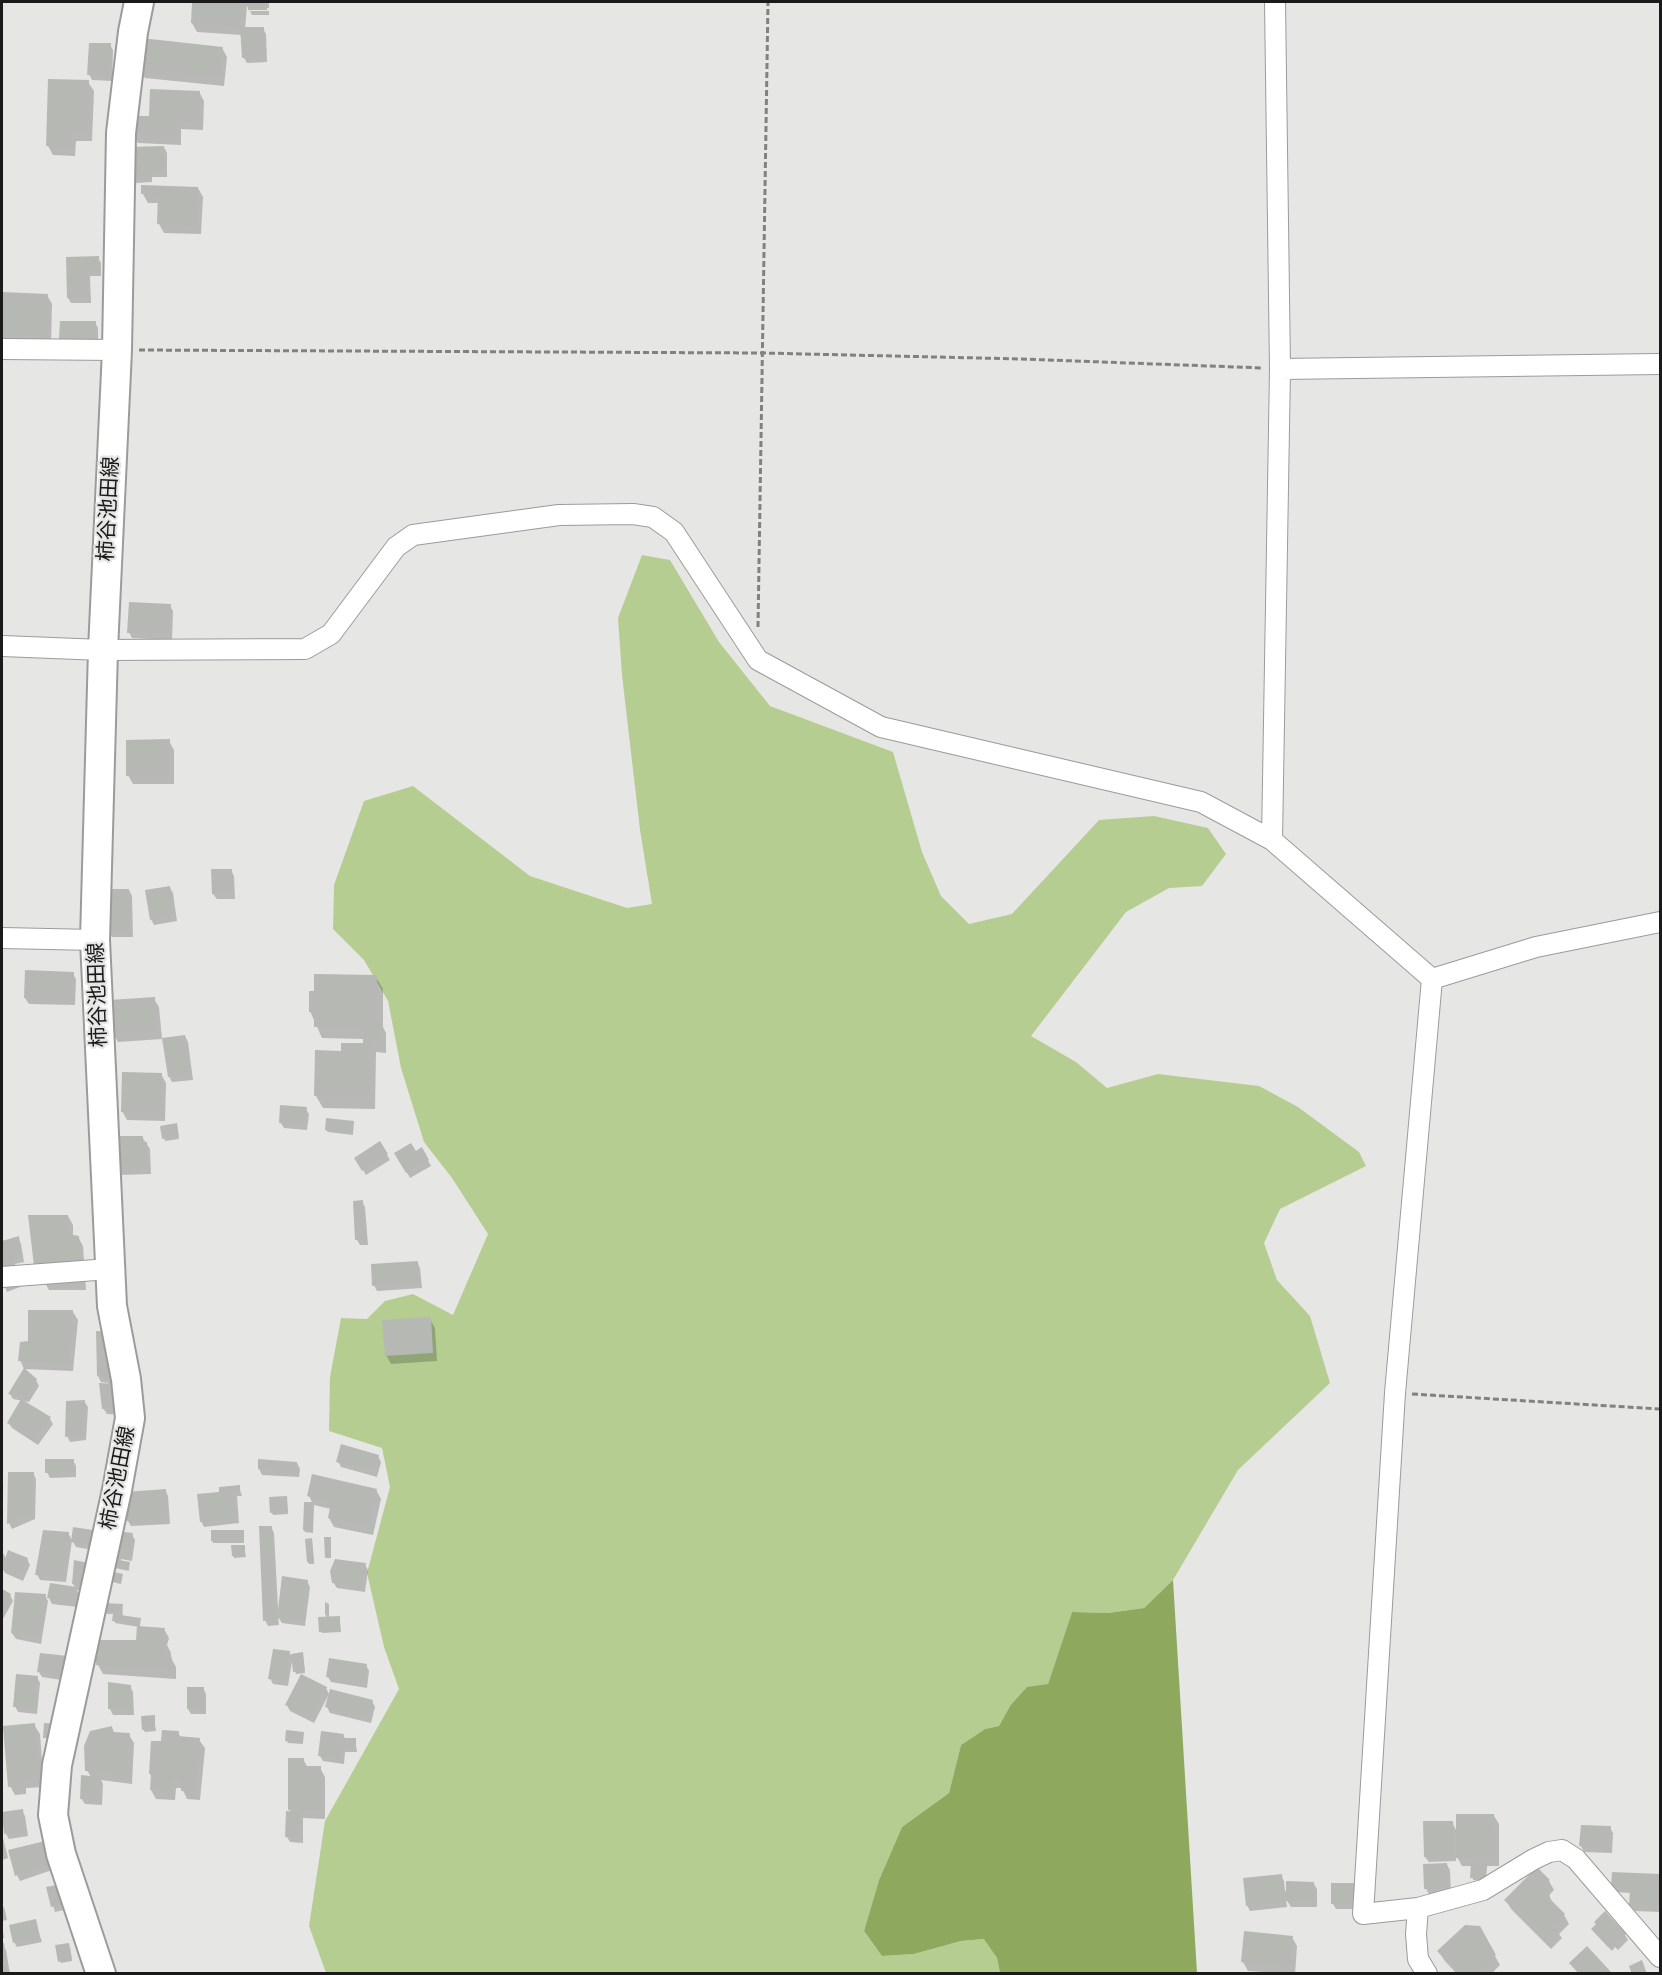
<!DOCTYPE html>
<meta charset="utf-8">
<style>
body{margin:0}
#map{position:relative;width:1662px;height:1975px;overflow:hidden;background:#e6e7e4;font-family:"PT Sans Narrow",sans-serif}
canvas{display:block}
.frame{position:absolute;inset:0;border:3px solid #191a19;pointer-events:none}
</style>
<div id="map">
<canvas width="1662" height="1975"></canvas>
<div class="frame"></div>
</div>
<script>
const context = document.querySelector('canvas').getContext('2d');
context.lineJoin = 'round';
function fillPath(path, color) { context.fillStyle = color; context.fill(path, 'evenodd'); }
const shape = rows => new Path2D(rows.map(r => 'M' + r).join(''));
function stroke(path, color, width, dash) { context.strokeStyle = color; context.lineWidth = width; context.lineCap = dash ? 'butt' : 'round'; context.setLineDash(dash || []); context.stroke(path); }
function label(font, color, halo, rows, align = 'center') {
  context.font = font + ' "PT Sans Narrow","Noto Sans JP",sans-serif'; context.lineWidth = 4.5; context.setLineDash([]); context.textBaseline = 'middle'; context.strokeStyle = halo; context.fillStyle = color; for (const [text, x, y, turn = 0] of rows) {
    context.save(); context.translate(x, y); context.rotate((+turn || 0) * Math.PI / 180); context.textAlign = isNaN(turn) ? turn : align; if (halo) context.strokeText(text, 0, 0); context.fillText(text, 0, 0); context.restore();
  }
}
fillPath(shape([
 [642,555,670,560,719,642,770,706,893,752,922,852,941,896,969,924,1012,914,1099,820,1154,816,1208,828,1226,854,1202,886,1169,888,1126,912,1031,1036,1076,1062,1107,1088,1158,1074,1259,1086,1298,1107,1359,1152,1366,1166,1280,1209,1264,1243,1277,1280,1310,1316,1330,1383,1238,1470,1173,1580,1144,1608,1108,1613,1072,1612,1048,1684,1010,1706,999,1726,985,1729,961,1745,949,1793,902,1827,879,1880,864,1931,882,1956,914,1954,961,1941,985,1939,997,1958,1000,1973,326,1973,309,1926,325,1821,399,1689,384,1647,367,1573,390,1487,382,1448,329,1431,330,1377,341,1318,367,1319,385,1301,413,1294,453,1315,488,1234,452,1178,424,1142,401,1068,388,1001,364,960,333,929,334,885,364,801,413,786,530,876,627,908,652,904,640,830,622,675,618,618]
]), '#b6cd92');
fillPath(shape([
 [1173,1580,1197,1973,1000,1973,997,1958,984,1939,961,1941,914,1954,882,1956,864,1931,879,1880,902,1827,949,1793,961,1745,985,1729,999,1726,1010,1706,1027,1687,1048,1684,1072,1612,1108,1613,1144,1608]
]), '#8ea95e');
fillPath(shape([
 [194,2,269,2,269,8,250,8,250,11,247,6,245,29,263,29,266,34,267,62,247,63,244,58,242,35,197,32,192,23],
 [250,11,269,11,269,15,252,15],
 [110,45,113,50,112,81,92,80,89,74],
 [222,48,227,57,224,86,145,78,139,69],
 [88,82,94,91,92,141,76,141,75,156,53,155,48,146],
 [199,92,204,101,203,130,181,129,181,145,138,143,133,134,151,118],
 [164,147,167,153,167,177,152,177,152,182,136,183,132,177],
 [198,188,203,197,201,234,164,233,159,224,160,203,148,203,143,194],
 [98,258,101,263,101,276,90,276,91,303,71,303,68,298],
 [2,293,47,295,52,304,51,346,5,344,2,338],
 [95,322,98,328,98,344,64,344,61,338],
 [170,606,173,611,172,640,132,638,129,632],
 [169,741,174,750,174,784,133,784,128,775],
 [231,870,234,876,235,899,217,899,213,894],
 [170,888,173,893,177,921,154,925,151,919],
 [129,890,132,896,133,937,112,937,109,932],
 [73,974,76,979,75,1005,29,1004,25,998],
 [376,977,383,989,383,1027,386,1033,386,1053,376,1052,375,1109,323,1108,316,1096,342,1052,364,1045,364,1039,322,1038,310,1011],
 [154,999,159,1007,162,1039,118,1042,113,1033],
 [185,1036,188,1042,193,1080,172,1082,169,1076],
 [161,1074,166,1083,165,1121,127,1120,122,1111],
 [306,1109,309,1114,307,1130,284,1128,280,1122],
 [353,1123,353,1135,328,1132,326,1130],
 [176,1125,179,1139,165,1141,162,1127],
 [142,1137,150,1149,151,1174,119,1175,116,1170],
 [380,1143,390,1160,366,1175,356,1158],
 [422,1149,431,1166,410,1178,396,1153,415,1153],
 [362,1202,365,1207,368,1245,360,1245,357,1240],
 [68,1216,73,1225,73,1236,78,1237,83,1246,86,1290,49,1290,44,1281],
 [18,1238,21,1244,24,1262,15,1264,20,1287,7,1292,2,1279,2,1242],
 [417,1262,420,1268,422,1288,377,1291,374,1285],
 [73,1312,78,1320,73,1371,24,1369,20,1360],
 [430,1319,435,1328,437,1361,391,1364,386,1355],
 [97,1333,124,1415,107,1414,103,1408,109,1383,101,1382,98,1376],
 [36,1380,39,1386,29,1402,13,1399,10,1394],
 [22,1401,50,1419,53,1424,38,1445,12,1428,9,1423],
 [84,1401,88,1407,86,1440,70,1442,67,1436],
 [378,1456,381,1462,377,1477,341,1467,338,1461],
 [73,1460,76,1466,76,1477,50,1478,47,1472],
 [297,1463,300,1469,299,1477,262,1475,259,1469],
 [9,1473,33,1473,36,1479,35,1519,12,1529,9,1523],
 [239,1487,242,1496,237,1496,239,1523,204,1527,201,1521,221,1493],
 [165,1490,168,1496,170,1524,131,1526,128,1521],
 [376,1490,381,1499,373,1535,334,1527,329,1518,331,1509,314,1505,313,1533,305,1532,304,1530,313,1504,309,1496],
 [286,1497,288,1514,273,1515,272,1513],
 [271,1527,274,1533,278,1608,307,1581,310,1587,305,1626,282,1623,278,1617,279,1625,268,1626,265,1620],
 [74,1529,99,1551,76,1547,72,1540,66,1582,40,1580,37,1574,68,1533,72,1540],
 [243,1532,244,1543,213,1543,212,1540],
 [132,1535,135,1540,132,1561,121,1559,121,1562,129,1563,129,1571,115,1568,113,1566,119,1562,114,1553],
 [312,1540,314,1564,309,1564,308,1562],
 [244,1546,246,1557,234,1558,233,1556],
 [2,1552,6,1558,27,1559,30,1565,23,1581,5,1573,2,1568,4,1564,2,1563],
 [75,1561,92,1590,77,1590,79,1594,78,1607,52,1604,49,1598,76,1589,73,1584],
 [365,1565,368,1570,365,1592,337,1588,333,1582],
 [2,1591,10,1595,13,1601,3,1619],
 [45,1596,48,1601,41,1644,16,1639,12,1633],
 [325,1602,329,1604,329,1618,339,1618,340,1620,341,1632,322,1633,321,1631,327,1618,325,1614],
 [122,1606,123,1617,140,1620,140,1628,164,1629,169,1638,167,1645,171,1653,171,1658,176,1667,176,1679,103,1674,98,1665,137,1641,139,1627,115,1623,114,1614,107,1614,106,1611],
 [289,1653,291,1655,302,1654,305,1673,296,1674,292,1661,288,1686,273,1684,270,1678],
 [41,1654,68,1681,42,1677,39,1672],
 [366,1665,369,1671,367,1688,331,1682,328,1677],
 [37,1677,40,1683,37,1714,18,1712,15,1706],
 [109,1684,130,1686,133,1692,134,1715,113,1715,110,1709],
 [203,1688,206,1694,206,1714,191,1714,188,1709],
 [326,1688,329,1694,314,1723,290,1711,287,1705],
 [372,1701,375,1707,371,1723,330,1713,327,1707],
 [154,1717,156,1731,145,1732,143,1729],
 [34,1725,40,1734,44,1787,26,1788,26,1794,15,1795,10,1786],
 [112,1728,115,1734,129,1735,134,1743,132,1784,101,1780,103,1784,102,1805,85,1804,81,1798,91,1777,87,1770],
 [178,1732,181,1738,199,1740,205,1748,200,1800,187,1799,182,1788,176,1788,175,1800,156,1799,151,1790,152,1778,150,1774,163,1743],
 [303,1733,303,1744,288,1743,287,1741],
 [343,1736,346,1739,355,1739,357,1752,345,1752,344,1764,323,1761,320,1756],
 [303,1759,308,1768,320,1768,325,1777,325,1819,303,1818,303,1843,290,1842,287,1837,291,1813,289,1809],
 [22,1811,25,1816,28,1836,9,1839,6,1834],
 [1494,1816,1499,1824,1499,1866,1487,1866,1486,1881,1473,1880,1472,1866,1462,1866,1456,1855,1456,1861,1429,1862,1425,1857,1452,1822,1457,1832],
 [1610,1828,1613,1833,1612,1853,1584,1852,1581,1846],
 [2,1834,8,1858,2,1860],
 [44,1842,52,1870,20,1881,17,1875],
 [1447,1865,1450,1870,1451,1893,1429,1894,1426,1889],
 [1613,1873,1660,1876,1660,1912,1634,1911,1631,1906,1631,1893,1616,1892,1612,1887],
 [1281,1876,1284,1881,1285,1891,1314,1884,1317,1889,1317,1907,1291,1907,1286,1899,1287,1907,1250,1911,1247,1905],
 [1549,1881,1554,1890,1549,1895,1554,1906,1564,1915,1569,1924,1559,1934,1562,1938,1551,1949,1511,1909,1506,1900],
 [1353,1885,1356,1890,1356,1909,1336,1909,1333,1904],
 [48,1888,73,1908,55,1912],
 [2,1904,5,1910,7,1920,2,1921],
 [35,1921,42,1942,17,1947,14,1942],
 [2,1924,4,1938,2,1938],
 [1479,1928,1500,1965,1491,1974,1457,1974,1444,1960,1439,1951],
 [1596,1934,1625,1935,1628,1940,1618,1950,1615,1947,1612,1951],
 [1292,1937,1297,1946,1295,1974,1248,1971,1243,1962],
 [2,1944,6,1950,10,1974,2,1974],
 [70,1947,72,1961,61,1963,60,1961]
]), '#0003');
fillPath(shape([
 [192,2,242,2,240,27,264,27,265,57,242,58,240,27,191,23],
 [248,2,267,2,267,10,248,10],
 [141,38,223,47,220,78,138,69],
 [89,43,111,43,110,76,87,75],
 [48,79,89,80,88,133,72,132,71,147,46,146],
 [150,89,200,91,199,122,177,121,176,136,132,135,132,116,149,116],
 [164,146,165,171,149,172,149,177,131,178,130,147],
 [141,185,198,187,197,226,157,224,158,195,141,194],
 [99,256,99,271,88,271,88,298,67,298,66,257],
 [2,292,48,294,47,337,2,335],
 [60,321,96,321,96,339,59,339],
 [129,602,171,604,169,634,127,633],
 [170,739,170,776,126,776,126,740],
 [211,869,232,869,232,894,212,894],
 [170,886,175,916,150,920,145,890],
 [106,889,129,889,131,931,108,932],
 [25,970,74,972,73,1000,24,998],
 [314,974,377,975,376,1019,380,1019,380,1041,370,1041,369,1097,314,1096,315,1050,341,1051,341,1043,363,1043,363,1028,314,1027,314,1012,309,1012,309,991,314,991],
 [155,997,157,1031,112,1034,109,1000],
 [185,1035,190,1074,168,1077,162,1038],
 [122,1072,162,1073,161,1113,121,1112],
 [280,1105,307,1107,305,1125,279,1123],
 [326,1118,354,1121,353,1133,325,1130],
 [177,1123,179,1137,162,1139,160,1126],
 [113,1136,143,1136,143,1142,147,1142,148,1169,114,1170],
 [380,1141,388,1154,362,1171,354,1158],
 [411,1143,416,1151,422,1147,429,1160,406,1173,394,1153],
 [363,1200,365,1240,355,1240,353,1201],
 [28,1215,68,1215,69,1234,79,1236,82,1281,43,1281,34,1266],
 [19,1236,22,1257,13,1259,18,1282,2,1287,2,1241],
 [418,1261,419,1282,372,1286,371,1264],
 [28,1310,73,1310,69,1363,18,1361,20,1342,28,1341],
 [431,1317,433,1353,385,1356,382,1320],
 [96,1331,113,1332,111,1379,97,1376],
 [24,1368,37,1379,26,1397,8,1394],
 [99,1383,121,1384,122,1410,102,1409],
 [21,1399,51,1417,35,1441,7,1423],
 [85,1400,83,1434,65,1437,66,1401],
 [341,1444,379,1455,374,1472,336,1462],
 [45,1459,74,1459,74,1472,45,1473],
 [258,1459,297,1462,297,1472,258,1469],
 [8,1472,34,1472,33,1513,7,1524],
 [312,1474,377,1489,368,1527,328,1518,331,1502,307,1496],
 [240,1485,240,1490,234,1491,237,1518,200,1522,197,1494,219,1492,219,1487],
 [166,1489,168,1518,127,1521,125,1492],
 [287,1496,288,1512,270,1513,269,1497],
 [304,1502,314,1502,312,1531,303,1530],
 [259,1526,272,1526,276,1620,263,1621],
 [73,1527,99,1531,96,1546,71,1542],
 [43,1530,69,1532,63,1577,35,1575],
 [211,1530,244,1530,244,1541,211,1541],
 [116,1531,133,1533,130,1556,113,1553],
 [324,1537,331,1537,331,1558,325,1558],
 [312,1538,314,1562,307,1562,305,1539],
 [231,1545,245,1545,245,1556,232,1556],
 [8,1550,28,1558,20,1576,2,1568],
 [113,1559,130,1562,129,1569,112,1566],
 [335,1559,366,1563,362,1587,332,1583,330,1571],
 [74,1560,93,1564,90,1585,72,1584],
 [114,1572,123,1574,121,1584,112,1582],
 [282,1576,308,1580,302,1621,277,1618],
 [50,1583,77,1587,75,1602,47,1598],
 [2,1589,11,1594,2,1611],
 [15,1592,46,1594,39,1639,11,1633],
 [105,1603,123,1604,122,1613,104,1612],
 [113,1614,141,1618,140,1625,112,1621],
 [340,1616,340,1630,319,1632,318,1617],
 [137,1626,165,1628,161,1641,167,1643,165,1656,172,1657,171,1670,96,1665,96,1640,136,1640],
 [273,1649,290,1651,286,1681,268,1679],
 [303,1652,305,1671,293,1672,291,1654],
 [40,1653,68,1656,66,1676,37,1672],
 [329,1658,367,1664,364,1683,326,1677],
 [16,1674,38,1676,35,1709,13,1707],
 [301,1674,327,1687,311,1718,285,1705],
 [108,1682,131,1685,132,1710,108,1709],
 [187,1687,204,1687,204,1709,187,1709],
 [330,1689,373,1700,369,1718,325,1707],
 [155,1715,155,1729,142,1730,141,1716],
 [35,1723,40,1778,21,1780,22,1786,8,1787,3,1726],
 [44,1723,61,1724,60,1739,43,1738],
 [112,1726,113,1732,130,1733,128,1776,85,1771,84,1746,90,1731],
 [162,1730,179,1731,178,1736,200,1738,196,1792,181,1791,181,1780,172,1780,171,1792,150,1790,151,1774,149,1774,151,1741,161,1741],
 [286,1730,304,1732,303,1743,285,1741],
 [321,1731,344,1734,341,1759,318,1756],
 [344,1738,356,1738,356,1750,344,1750],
 [288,1758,304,1758,304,1766,321,1766,321,1810,288,1810],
 [81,1775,101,1777,100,1800,80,1799],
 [23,1809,26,1831,4,1834,2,1812],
 [286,1811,301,1812,300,1837,285,1837],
 [1456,1814,1494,1814,1495,1857,1456,1858],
 [1423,1821,1453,1821,1454,1856,1424,1857],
 [1581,1825,1611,1826,1609,1848,1579,1846],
 [45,1841,50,1864,15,1876,8,1850],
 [1447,1863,1449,1888,1424,1889,1423,1864],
 [1471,1863,1487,1864,1485,1879,1470,1878],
 [1537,1867,1550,1880,1543,1887,1550,1894,1549,1898,1565,1914,1554,1926,1558,1929,1545,1941,1504,1900],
 [1612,1872,1660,1874,1660,1907,1629,1906,1630,1888,1611,1887],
 [1282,1874,1285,1902,1246,1906,1243,1878],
 [1286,1881,1314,1882,1314,1902,1286,1901],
 [67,1883,71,1903,51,1907,46,1887],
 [1331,1883,1354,1883,1354,1904,1331,1904],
 [1605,1911,1626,1934,1614,1945,1612,1943,1608,1947,1591,1929,1596,1924,1594,1922],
 [36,1919,40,1937,13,1943,9,1925],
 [1465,1925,1480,1926,1496,1955,1477,1974,1459,1974,1437,1951],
 [1244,1931,1293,1936,1290,1967,1241,1962],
 [2,1943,4,1943,9,1974,2,1974],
 [69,1943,72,1959,58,1962,55,1945],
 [1587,1946,1611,1972,1610,1974,1579,1974,1569,1963],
 [1642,1960,1647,1974,1632,1974,1629,1966]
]), '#b6b8b4');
const street = shape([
 [2,349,117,350],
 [1280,369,1660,364],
 [2,646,103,650,305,649,331,634,396,547,413,535,559,515,633,514,653,517,674,532,758,660,881,727,1201,802,1272,840,1432,979],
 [1272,840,1280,369,1275,2],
 [2,938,95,940],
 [1432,979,1395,1393,1363,1914,1418,1908,1483,1890,1534,1859,1549,1852,1562,1850,1576,1859,1660,1957],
 [1432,979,1536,947,1660,922],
 [2,1277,109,1269],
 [1418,1908,1416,1934,1418,1959,1427,1974]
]);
const secondary = shape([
 [101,1974,61,1854,53,1815,57,1765,117,1490,130,1418,126,1379,112,1306,95,940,103,650,117,350,121,133,133,32,139,2]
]);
stroke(street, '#9b9c99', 22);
stroke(secondary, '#9b9c99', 32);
stroke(shape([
 [139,350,762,353,1022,359,1263,368],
 [758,627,768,2],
 [1412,1394,1660,1409]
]), '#818280', 3, [6, 3]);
stroke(street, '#fff', 20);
stroke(secondary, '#fff', 28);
label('21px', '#191a19', '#e6e7e4', [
 ["柿谷池田線",109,509,-87],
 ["柿谷池田線",98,995,-92],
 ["柿谷池田線",118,1478,-79]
]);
</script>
